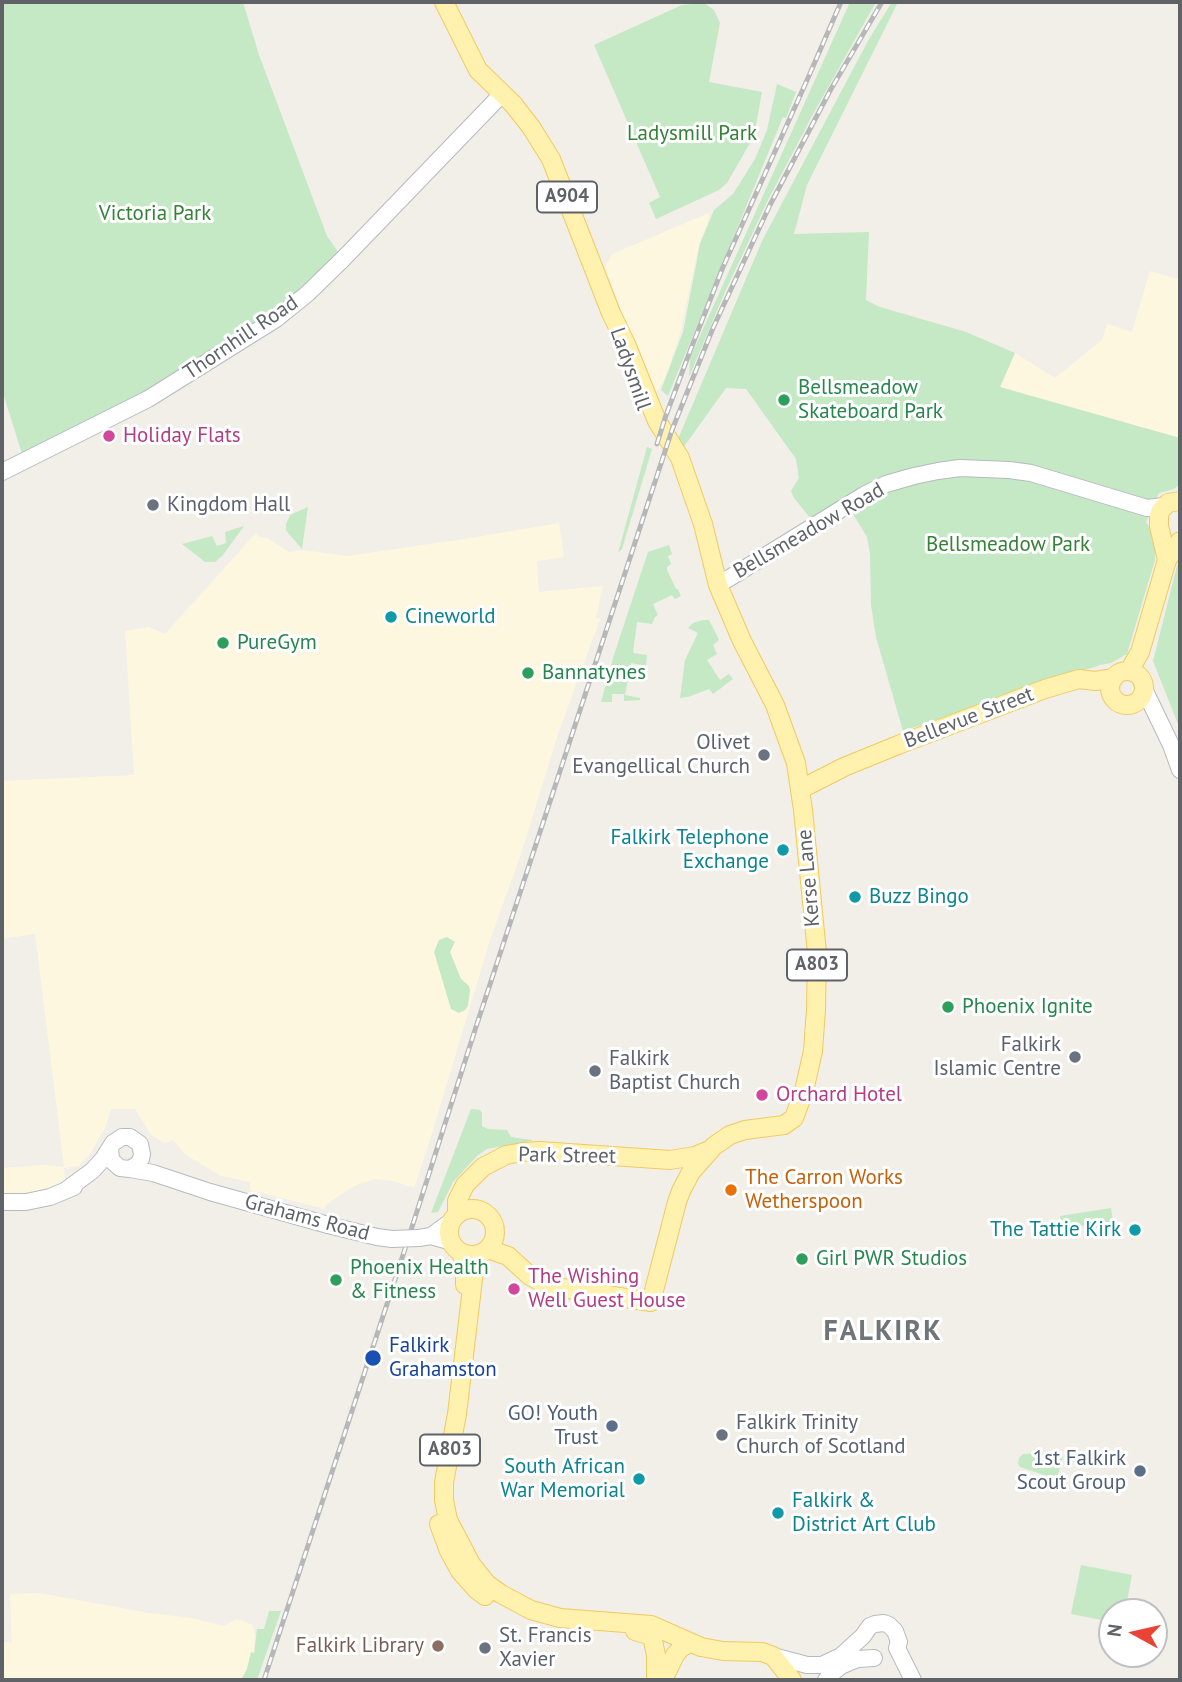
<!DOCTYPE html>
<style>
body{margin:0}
#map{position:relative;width:1182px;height:1682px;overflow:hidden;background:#f1efe8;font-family:"PT Sans",sans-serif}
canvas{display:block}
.frame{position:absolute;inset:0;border:4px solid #5f6368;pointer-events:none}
.north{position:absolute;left:1098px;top:1598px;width:70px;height:70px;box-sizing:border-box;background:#fff;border:2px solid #bfc1c3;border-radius:50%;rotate:278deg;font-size:19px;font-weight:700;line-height:28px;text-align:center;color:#5f6368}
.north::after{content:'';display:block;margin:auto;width:24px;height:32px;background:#ea4335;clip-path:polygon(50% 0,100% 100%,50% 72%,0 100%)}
</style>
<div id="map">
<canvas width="1182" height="1682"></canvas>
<div class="frame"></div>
<div class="north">N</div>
</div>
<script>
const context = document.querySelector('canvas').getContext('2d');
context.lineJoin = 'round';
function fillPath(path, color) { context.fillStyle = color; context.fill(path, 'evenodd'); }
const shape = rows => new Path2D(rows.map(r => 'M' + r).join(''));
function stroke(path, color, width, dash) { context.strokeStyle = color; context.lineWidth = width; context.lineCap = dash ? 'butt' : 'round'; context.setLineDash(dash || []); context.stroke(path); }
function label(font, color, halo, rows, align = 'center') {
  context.font = font + ' "PT Sans",sans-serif'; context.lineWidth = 6; context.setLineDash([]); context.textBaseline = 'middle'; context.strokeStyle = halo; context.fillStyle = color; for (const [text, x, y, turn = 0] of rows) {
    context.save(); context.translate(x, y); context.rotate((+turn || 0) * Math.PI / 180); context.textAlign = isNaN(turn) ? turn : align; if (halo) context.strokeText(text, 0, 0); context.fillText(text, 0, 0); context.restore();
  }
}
fillPath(shape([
 [709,213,709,219,699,244,680,333,666,376,654,396,606,269,606,265,612,254],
 [1150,271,1180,280,1180,438,1000,387,1015,353,1055,378,1102,340,1107,324,1132,332],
 [559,523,564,557,537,561,539,592,603,586,596,618,600,619,558,734,521,854,490,940,432,1133,414,1188,393,1181,375,1179,359,1184,344,1192,326,1205,324,1209,318,1207,250,1190,250,1182,221,1176,186,1155,173,1140,165,1143,151,1135,135,1109,111,1109,105,1128,91,1152,79,1166,64,1168,66,1190,2,1200,2,1168,43,1165,64,1167,35,934,2,939,2,781,134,775,125,631,149,627,165,634,256,533,260,537,267,538,289,552,303,550,348,556,464,539],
 [39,1593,149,1613,191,1618,224,1626,237,1619,253,1625,255,1637,254,1653,251,1653,247,1669,241,1680,2,1680,2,1641,12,1643,10,1594]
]), '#fef7e0');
fillPath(shape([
 [2,2,243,2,259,55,327,236,343,259,276,319,24,460,2,390],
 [850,2,876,2,812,116,769,198,725,292,689,377,690,358],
 [892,2,898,2,807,185,794,234,869,232,866,300,880,307,966,332,1015,353,1000,387,1180,438,1180,484,1174,489,1159,493,1146,522,1152,531,1155,545,1155,560,1127,654,1111,663,1100,665,903,731,876,637,871,605,870,554,867,537,847,504,815,524,794,498,791,491,799,478,796,459,746,389,726,388,683,448,678,439,762,241,869,39],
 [704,3,714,10,720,23,709,82,762,92,754,136,727,183,719,190,656,219,649,203,660,197,594,45,682,5],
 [777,84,796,92,786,118,783,117,668,396,661,390,683,332,700,244,714,210,733,194,755,159,767,130],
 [647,447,652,449,622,549,618,553],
 [308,507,302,549,289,534,286,530,286,524,290,515],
 [244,526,223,555,215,562,205,562,182,544,212,536,217,546,226,543,225,532],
 [669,545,672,554,668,556,671,564,667,567,667,570,676,589,678,589,681,596,675,599,672,595,653,604,658,615,655,617,652,624,637,622,633,653,647,655,646,666,631,663,625,695,640,698,640,700,624,701,624,694,612,694,612,702,601,702,614,655,648,552],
 [1180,554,1180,729,1153,661],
 [703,620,709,620,719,640,713,645,717,654,707,660,720,680,729,674,733,679,713,694,709,689,688,697,680,698,685,660,698,633,688,628,693,623],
 [447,937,455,942,450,952,461,979,469,986,470,990,468,1006,465,1010,459,1013,451,1009,434,952,439,940],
 [471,1109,480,1110,482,1113,482,1126,488,1129,507,1130,511,1137,532,1140,532,1141,487,1149,477,1156,453,1182,438,1212,431,1213],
 [1111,1208,1114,1228,1106,1229,1061,1223,1060,1216],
 [1061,1452,1063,1457,1058,1475,1053,1478,1020,1467,1018,1464,1019,1458,1023,1454],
 [1081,1565,1132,1575,1125,1612,1112,1612,1112,1622,1071,1614],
 [269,1611,281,1611,257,1680,241,1680,247,1669,251,1652,254,1653,257,1629,264,1629]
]), '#c5e8c5');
const secondary = shape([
 [2,472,148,399,276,319,307,294,343,259,502,94],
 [718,585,864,495,886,484,914,476,938,471,960,468,1009,470,1031,473,1147,508,1164,506],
 [1144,689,1171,745,1180,770],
 [130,1169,153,1173,210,1192,328,1225,377,1237,392,1239],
 [66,1190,92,1171,103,1159,113,1143,122,1137,130,1137,140,1144,142,1154,141,1159,138,1164,130,1169,120,1168,111,1160,110,1148],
 [2,1202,26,1202,50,1197,74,1187],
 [431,1236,453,1220],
 [419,1238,431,1236,452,1242],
 [773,1656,807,1665,822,1665,841,1656,863,1636,870,1626,875,1624,884,1623,889,1625,895,1631,899,1642,897,1648,913,1680],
 [826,1680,831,1674,841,1666,850,1662,858,1659,874,1658]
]);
const primary = shape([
 [444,2,478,70,513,104,531,127,551,159,611,313,626,344,657,421,680,458,703,524,718,585,742,641,775,705,796,763,803,810,817,953,816,1009,813,1051,804,1091,794,1118,784,1125,745,1130,730,1135,714,1146,691,1172,681,1191,677,1202,651,1302,556,1287,541,1282,530,1276,508,1256,488,1249],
 [1167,560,1159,526,1159,515,1161,510,1168,503,1180,501],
 [1129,671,1140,652,1167,560,1180,541],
 '1110 688a17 17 0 1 1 34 0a17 17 0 1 1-34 0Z',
 [801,789,844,767,898,745,1045,689,1079,679,1095,681,1114,678],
 '449 1232a23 23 0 1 1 46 0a23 23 0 1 1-46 0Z',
 [457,1215,457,1201,465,1185,483,1167,506,1155,523,1152,540,1151,670,1160,695,1156,707,1151],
 [462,1253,465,1276,465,1285],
 [478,1255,474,1271,457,1414,444,1482,444,1500,448,1520,471,1564,487,1584,501,1594,531,1610,560,1618,651,1625,701,1647,723,1651,762,1652,773,1656,792,1680],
 [439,1524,449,1551,460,1571,477,1590,485,1596],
 [635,1631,652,1636,656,1655,656,1680],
 [663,1680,675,1655,681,1648,689,1643]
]);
stroke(secondary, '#b6babf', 18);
stroke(primary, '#f2c960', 20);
stroke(secondary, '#fff', 16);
stroke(primary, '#fff2af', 18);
const rail = shape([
 [657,444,665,418,692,346,723,267,808,78,841,2],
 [264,1680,404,1252,475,1030,672,430,713,328,770,205,831,89,882,2]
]);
stroke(rail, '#b6b7b8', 5);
stroke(rail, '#fff', 2.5, [8]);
const secondaryBridge = shape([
 [392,1239,419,1238]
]);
stroke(secondaryBridge, '#b6babf', 18, []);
stroke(secondaryBridge, '#fff', 16);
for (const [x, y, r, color] of [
 [784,400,7,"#2e9e5b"],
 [109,436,7,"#d1479c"],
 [153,505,7,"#6b7280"],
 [391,617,7,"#0f9aa8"],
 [223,643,7,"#2e9e5b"],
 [528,673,7,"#2e9e5b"],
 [764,755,7,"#6b7280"],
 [783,850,7,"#0f9aa8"],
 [855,897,7,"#0f9aa8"],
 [948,1007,7,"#2e9e5b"],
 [1075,1057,7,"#6b7280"],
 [595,1071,7,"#6b7280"],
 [762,1095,7,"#d1479c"],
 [731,1190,7,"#e8710a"],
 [1135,1230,7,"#0f9aa8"],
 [802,1259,7,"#2e9e5b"],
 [336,1280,7,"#2e9e5b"],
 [514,1289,7,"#d1479c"],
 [373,1358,9,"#1a4fb4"],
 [612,1426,7,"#5c6f8a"],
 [722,1435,7,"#6b7280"],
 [1140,1471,7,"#5c6f8a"],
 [639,1479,7,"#0f9aa8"],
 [778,1513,7,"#0f9aa8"],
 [438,1646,7,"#8d6e63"],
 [485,1648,7,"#6b7280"]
]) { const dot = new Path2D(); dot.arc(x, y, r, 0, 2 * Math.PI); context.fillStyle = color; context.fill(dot); stroke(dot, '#fff', 2.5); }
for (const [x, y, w] of [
 [567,197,60],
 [817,965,60],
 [450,1450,60]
]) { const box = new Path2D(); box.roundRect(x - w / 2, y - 15.5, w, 31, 5); context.fillStyle = '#fff'; context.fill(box); stroke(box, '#5f6368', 2); }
label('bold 19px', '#5f6368', null, [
 ["A904",567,197],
 ["A803",817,965],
 ["A803",450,1450]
]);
label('21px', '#348238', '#fff', [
 ["Ladysmill Park",692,134],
 ["Victoria Park",155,214],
 ["Bellsmeadow Park",1008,545]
]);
label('21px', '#5f6368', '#fff', [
 ["Thornhill Road",241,338,-34],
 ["Ladysmill",630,369,71],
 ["Bellsmeadow Road",809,531,-30],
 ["Bellevue Street",969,718,-21],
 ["Kerse Lane",809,878,-95],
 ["Park Street",567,1156,1],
 ["Grahams Road",307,1218,15]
]);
label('21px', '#27864d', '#fff', [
 ["Bellsmeadow",798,388],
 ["Skateboard Park",798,412],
 ["PureGym",237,643],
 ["Bannatynes",542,673],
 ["Phoenix Ignite",962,1007],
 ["Girl PWR Studios",816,1259],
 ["Phoenix Health",350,1268],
 ["& Fitness",350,1292]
], 'left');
label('21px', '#b23c85', '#fff', [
 ["Holiday Flats",123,436],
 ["Orchard Hotel",776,1095],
 ["The Wishing",528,1277],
 ["Well Guest House",528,1301]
], 'left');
label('21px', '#5b616d', '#fff', [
 ["Kingdom Hall",167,505],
 ["Olivet",750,743,"right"],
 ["Evangellical Church",750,767,"right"],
 ["Falkirk",1061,1045,"right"],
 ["Islamic Centre",1061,1069,"right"],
 ["Falkirk",609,1059],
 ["Baptist Church",609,1083],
 ["Falkirk Trinity",736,1423],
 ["Church of Scotland",736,1447],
 ["St. Francis",499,1636],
 ["Xavier",499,1660]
], 'left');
label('21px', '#0d838f', '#fff', [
 ["Cineworld",405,617],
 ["Falkirk Telephone",769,838,"right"],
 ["Exchange",769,862,"right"],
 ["Buzz Bingo",869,897],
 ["The Tattie Kirk",1121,1230,"right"],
 ["South African",625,1467,"right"],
 ["War Memorial",625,1491,"right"],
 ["Falkirk &",792,1501],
 ["District Art Club",792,1525]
], 'left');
label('21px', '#c56008', '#fff', [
 ["The Carron Works",745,1178],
 ["Wetherspoon",745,1202]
], 'left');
label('21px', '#164399', '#fff', [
 ["Falkirk",389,1346],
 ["Grahamston",389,1370]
], 'left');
label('21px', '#4e5e75', '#fff', [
 ["GO! Youth",598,1414],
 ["Trust",598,1438],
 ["1st Falkirk",1126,1459],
 ["Scout Group",1126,1483]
], 'right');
label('21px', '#785e54', '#fff', [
 ["Falkirk Library",424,1646]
], 'right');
context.letterSpacing = '2px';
label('bold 28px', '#70757a', '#fff', [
 ["FALKIRK",883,1332]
]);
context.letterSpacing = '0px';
</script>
